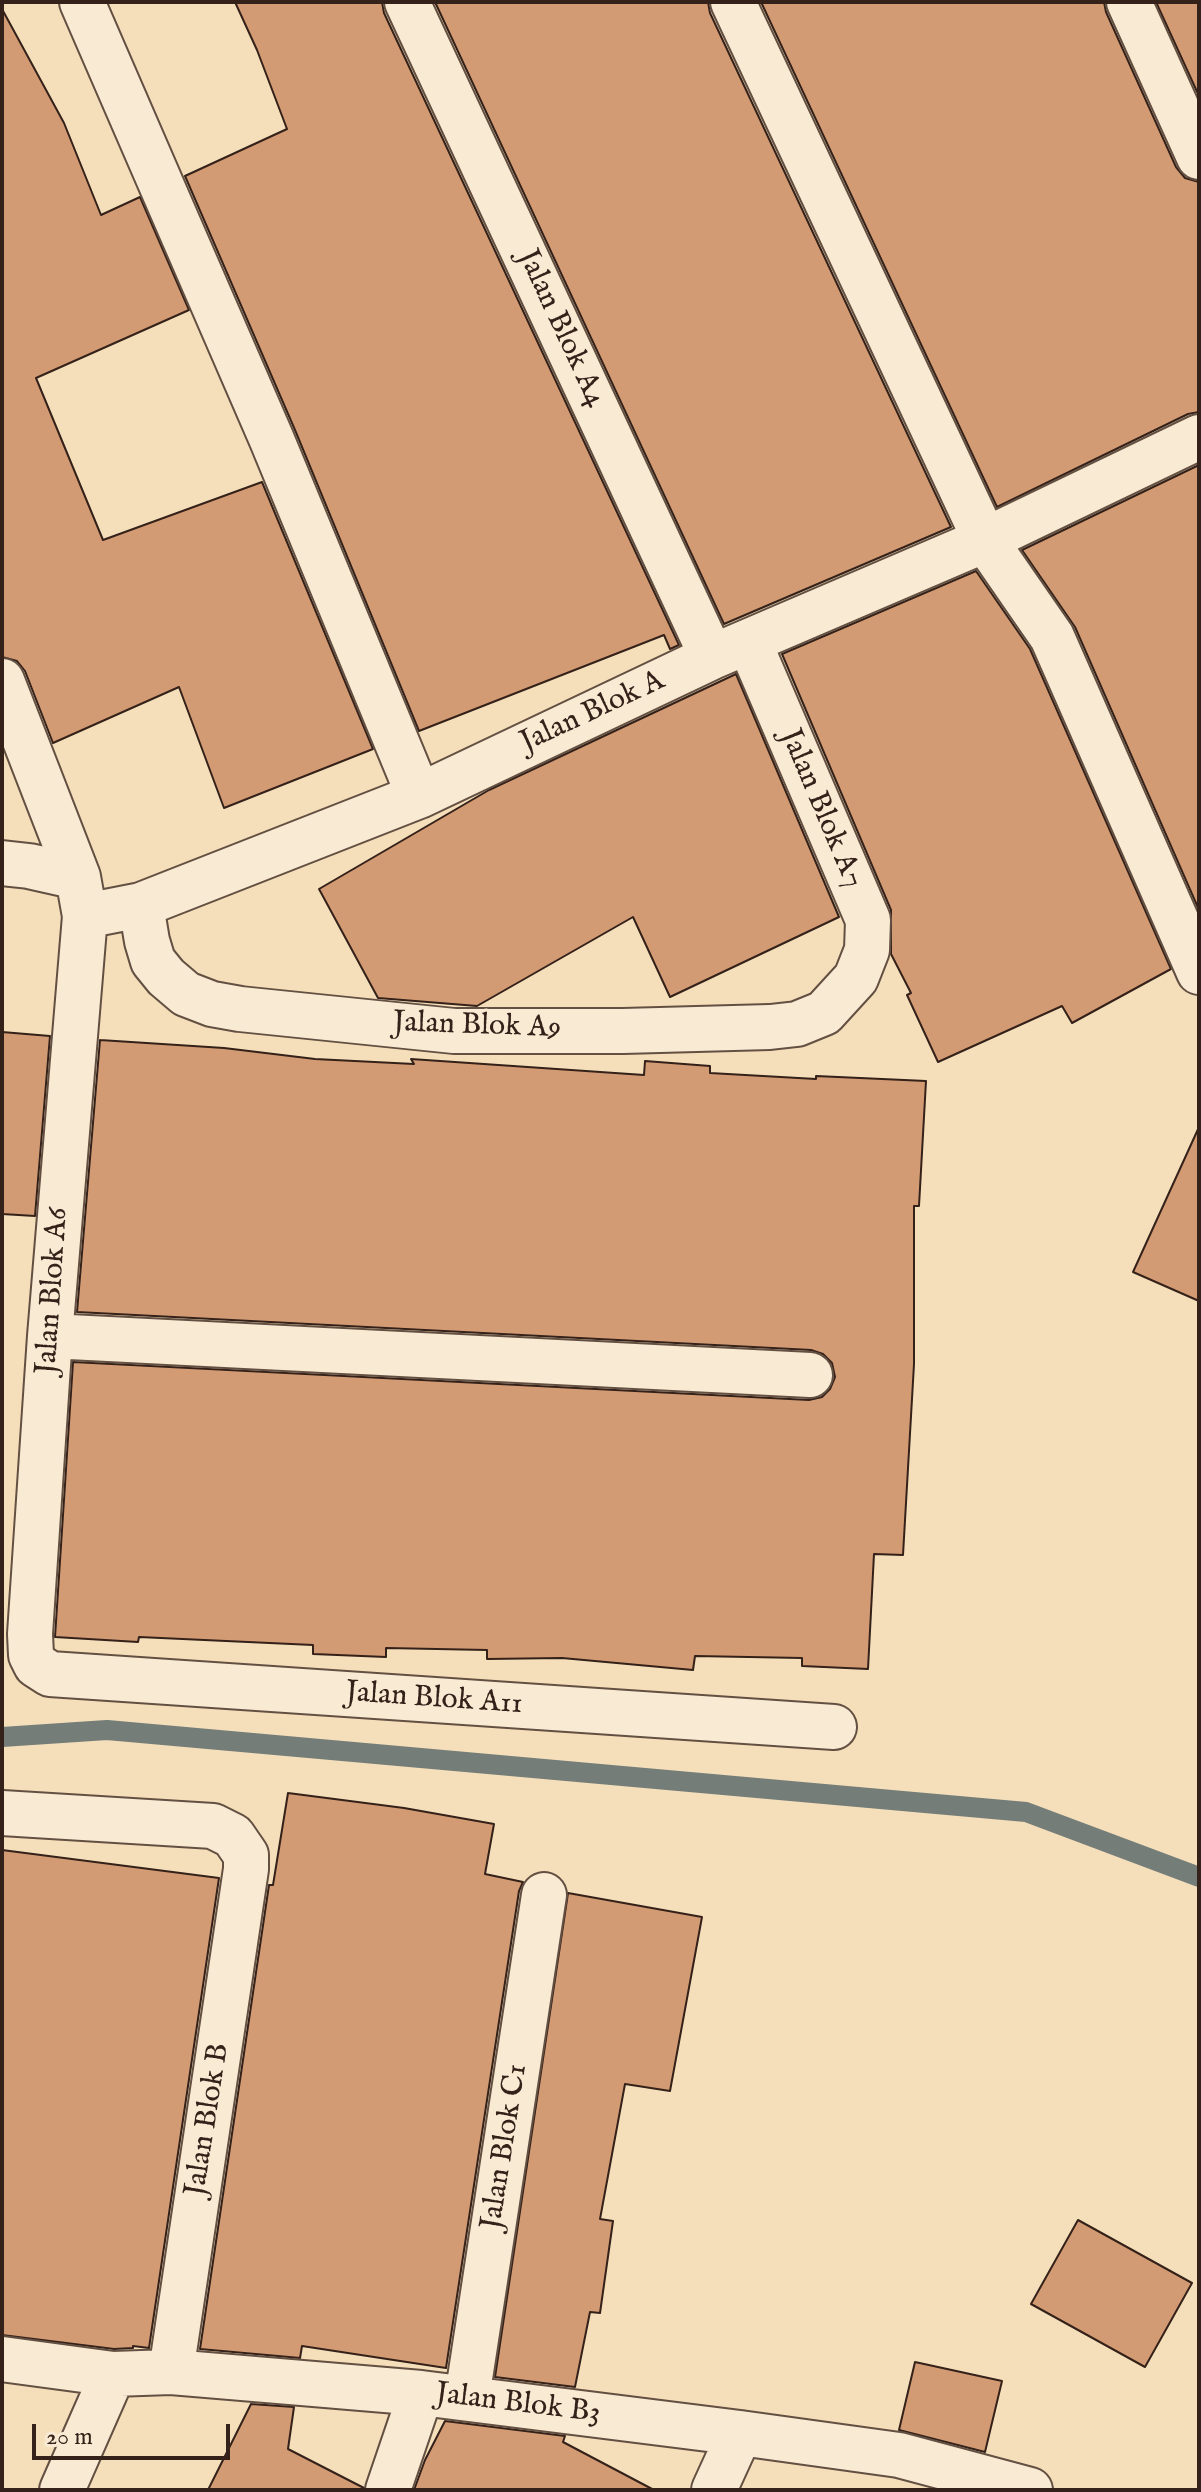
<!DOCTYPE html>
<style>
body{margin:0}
#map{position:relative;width:1201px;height:2492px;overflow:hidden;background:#f5dfbb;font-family:"IM FELL English",serif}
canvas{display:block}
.frame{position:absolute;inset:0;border:4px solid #342119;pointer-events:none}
.scale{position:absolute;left:32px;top:2424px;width:198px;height:36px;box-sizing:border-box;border:4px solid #342119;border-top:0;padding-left:10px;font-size:24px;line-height:28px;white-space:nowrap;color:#342119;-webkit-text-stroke:6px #f8ead3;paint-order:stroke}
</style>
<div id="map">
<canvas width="1201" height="2492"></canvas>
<div class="frame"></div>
<div class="scale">20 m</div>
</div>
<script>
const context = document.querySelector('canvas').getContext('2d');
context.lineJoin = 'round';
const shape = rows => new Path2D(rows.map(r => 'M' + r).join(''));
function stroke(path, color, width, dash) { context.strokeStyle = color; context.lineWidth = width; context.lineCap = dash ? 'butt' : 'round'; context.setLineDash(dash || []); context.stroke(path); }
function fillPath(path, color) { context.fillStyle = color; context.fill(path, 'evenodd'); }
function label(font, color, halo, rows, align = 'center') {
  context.font = font + ' "IM FELL English",serif'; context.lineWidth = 6; context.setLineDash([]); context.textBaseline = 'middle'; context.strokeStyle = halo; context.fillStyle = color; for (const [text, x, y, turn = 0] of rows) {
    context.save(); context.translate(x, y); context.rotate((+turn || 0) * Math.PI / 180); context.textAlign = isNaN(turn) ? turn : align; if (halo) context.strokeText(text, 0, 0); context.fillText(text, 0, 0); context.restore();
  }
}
stroke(shape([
 [2,1737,107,1730,1026,1812,1199,1877]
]), '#747d78', 20);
const building = shape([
 [235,2,382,2,384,13,679,645,670,649,664,635,419,731,295,430,185,176,287,129,257,50,235,2],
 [435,2,708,2,710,13,951,527,724,624,435,2],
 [761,2,1104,2,1106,12,1176,167,1185,178,1199,182,1199,412,1188,414,997,507,761,2],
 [1156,2,1199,2,1199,96,1156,2],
 [2,9,64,123,101,215,140,197,189,310,36,378,103,540,262,482,373,749,224,808,179,687,53,743,25,671,17,661,2,657,2,9],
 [1199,465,1199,910,1075,627,1022,550,1199,465],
 [976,571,1030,649,1171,969,1072,1023,1062,1006,938,1062,907,995,911,993,891,954,891,910,782,654,976,571],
 [736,674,839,917,670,997,633,917,477,1006,378,998,319,889,489,790,736,674],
 [2,1032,50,1036,35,1216,2,1214,2,1032],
 [100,1040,224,1048,315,1059,414,1064,411,1059,644,1075,645,1061,710,1066,710,1073,816,1079,816,1076,926,1081,919,1206,914,1206,914,1364,903,1555,874,1554,868,1669,802,1666,802,1658,695,1656,693,1670,562,1658,487,1659,487,1650,386,1648,386,1657,313,1654,313,1645,139,1637,138,1642,55,1637,73,1362,809,1400,822,1397,830,1389,835,1377,832,1363,823,1354,811,1350,77,1312,100,1040],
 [1199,1127,1199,1301,1133,1272,1199,1127],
 [288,1793,404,1808,494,1824,485,1874,523,1882,519,1891,446,2368,302,2346,300,2358,200,2349,269,1885,273,1885,288,1793],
 [2,1850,219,1878,149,2348,133,2346,133,2348,114,2349,2,2335,2,1850],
 [568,1893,702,1917,670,2091,625,2084,600,2219,613,2221,600,2313,590,2312,575,2387,495,2377,568,1893],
 [1078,2220,1192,2283,1145,2367,1031,2304,1078,2220],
 [915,2362,1002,2381,985,2452,899,2430,915,2362],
 [251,2404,294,2407,288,2449,364,2488,364,2490,208,2490,251,2404],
 [445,2421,565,2436,563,2442,654,2490,414,2490,425,2460,445,2421]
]);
fillPath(building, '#d39b73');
stroke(building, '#342119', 2);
const street = shape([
 [82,2,272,440,419,796],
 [407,2,712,657],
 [733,2,985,540,1052,637,1199,972],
 [1129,2,1199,157],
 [2,681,78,877],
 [2,863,29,866,78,877,85,916,50,1336,30,1634,31,1655,36,1665,50,1674,834,1727],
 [141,905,147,941,153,961,166,977,186,994,212,1004,240,1009,454,1031,623,1031,770,1027,797,1024,824,1013,856,978,867,950,868,920,749,642],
 [85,916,141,905,419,796,712,657,985,540,1199,437],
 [50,1336,810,1375],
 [2,1813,213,1826,233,1836,246,1855,246,1869,171,2372],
 [2,2359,113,2374,171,2372,421,2393,740,2433,899,2455,1030,2490],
 [467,2398,544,1895],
 [62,2490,113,2374],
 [388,2490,421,2393],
 [714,2490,740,2433]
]);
stroke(street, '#645042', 48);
stroke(street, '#f8ead3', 44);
label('30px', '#342119', '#f8ead3', [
 ["Jalan Blok A4",560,329,65],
 ["Jalan Blok A",593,713,-25],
 ["Jalan Blok A7",820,809,67],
 ["Jalan Blok A9",477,1027,2],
 ["Jalan Blok A6",54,1291,-86],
 ["Jalan Blok A11",434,1700,4],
 ["Jalan Blok B",209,2120,-81],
 ["Jalan Blok C1",506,2147,-81],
 ["Jalan Blok B3",518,2405,7]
]);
</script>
